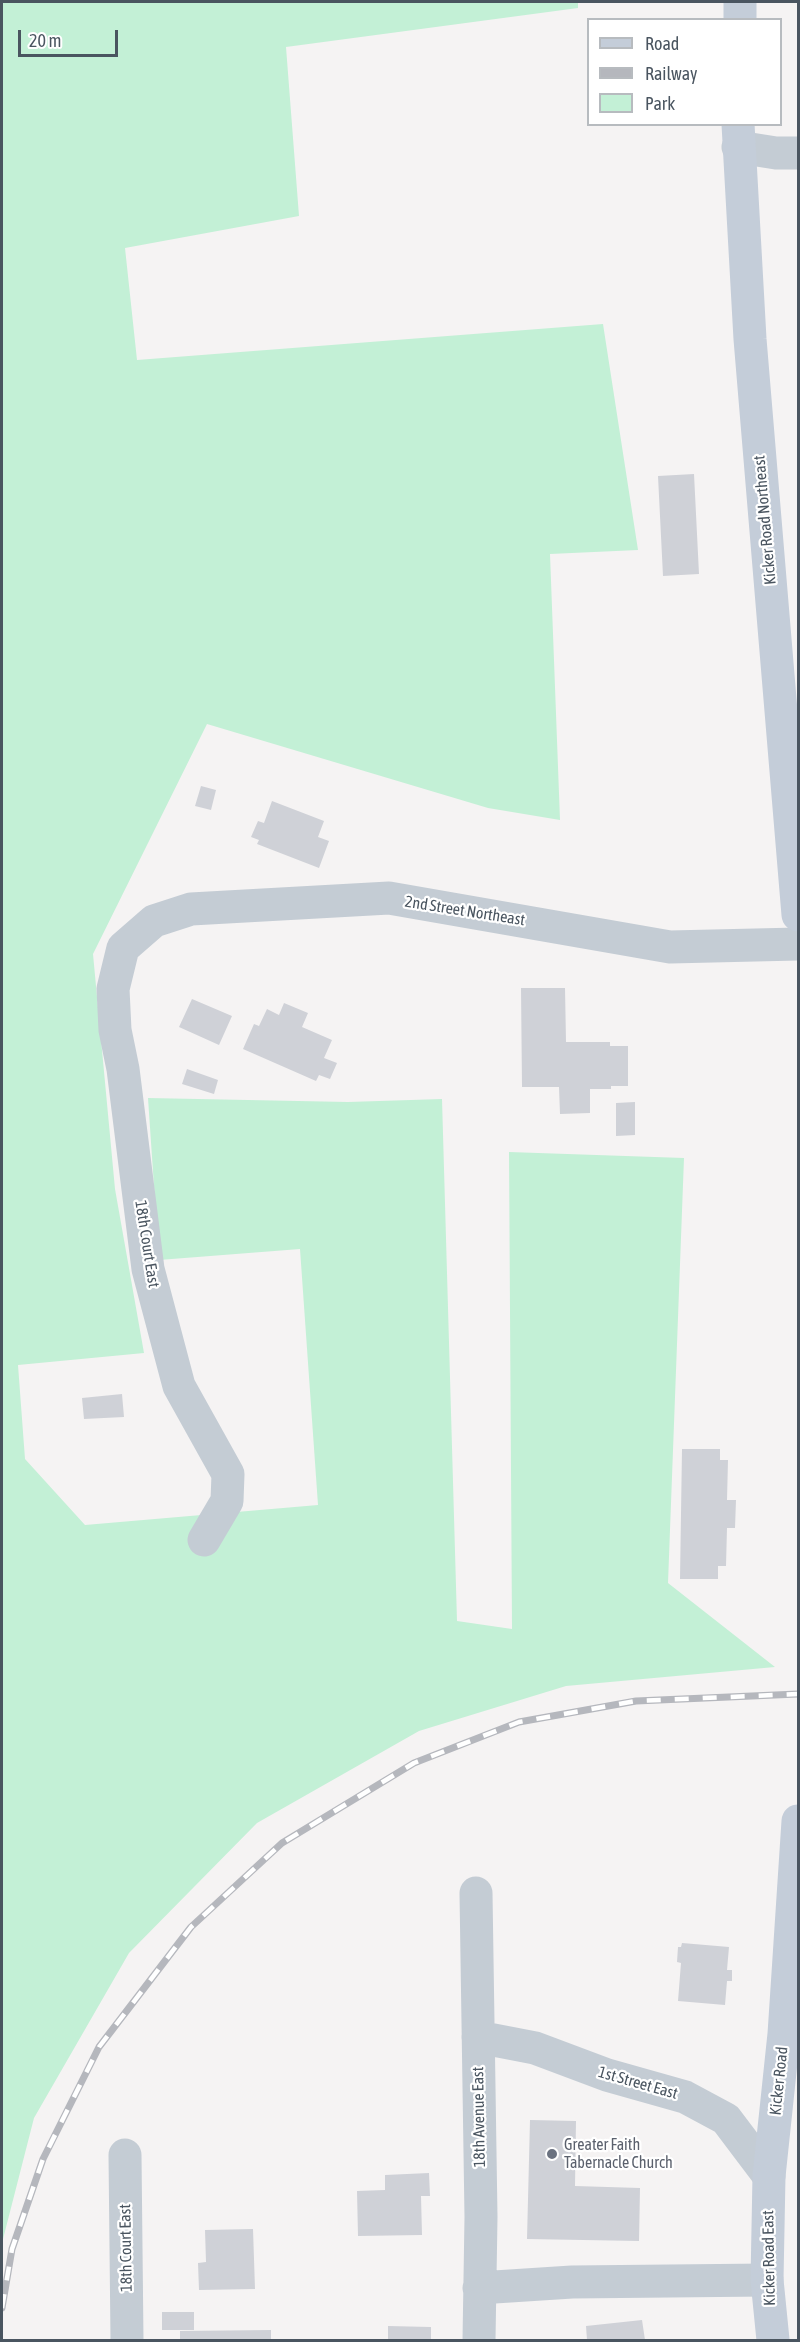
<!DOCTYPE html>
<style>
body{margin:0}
#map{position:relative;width:800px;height:2342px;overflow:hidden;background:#f5f3f3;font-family:"Asap Condensed",sans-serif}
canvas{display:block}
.frame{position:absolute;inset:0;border:3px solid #4a5560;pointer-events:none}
.legend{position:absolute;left:587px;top:18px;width:195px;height:108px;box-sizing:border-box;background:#fff;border:2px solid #b7bbbf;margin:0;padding:8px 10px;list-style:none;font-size:18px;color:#4a5560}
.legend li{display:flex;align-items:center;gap:12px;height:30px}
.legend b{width:30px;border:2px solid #b7bbbf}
.scale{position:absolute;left:18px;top:30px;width:100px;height:27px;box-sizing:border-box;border:3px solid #4a5560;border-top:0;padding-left:8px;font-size:18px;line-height:21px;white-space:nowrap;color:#4a5560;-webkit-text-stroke:4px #fff;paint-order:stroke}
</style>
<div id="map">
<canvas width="800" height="2342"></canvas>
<div class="frame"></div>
<ul class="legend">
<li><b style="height:8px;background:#c4cdd9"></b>Road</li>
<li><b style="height:8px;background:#b5b7bd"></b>Railway</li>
<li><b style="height:16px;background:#c3f0d6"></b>Park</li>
</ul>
<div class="scale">20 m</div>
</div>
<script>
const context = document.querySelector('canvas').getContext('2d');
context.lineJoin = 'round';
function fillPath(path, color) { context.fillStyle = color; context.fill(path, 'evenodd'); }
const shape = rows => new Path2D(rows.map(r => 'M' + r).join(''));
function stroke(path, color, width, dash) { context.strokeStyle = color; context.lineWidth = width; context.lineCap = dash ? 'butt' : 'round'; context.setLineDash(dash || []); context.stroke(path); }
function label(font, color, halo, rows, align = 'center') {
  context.font = font + ' "Asap Condensed",sans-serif'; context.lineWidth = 4.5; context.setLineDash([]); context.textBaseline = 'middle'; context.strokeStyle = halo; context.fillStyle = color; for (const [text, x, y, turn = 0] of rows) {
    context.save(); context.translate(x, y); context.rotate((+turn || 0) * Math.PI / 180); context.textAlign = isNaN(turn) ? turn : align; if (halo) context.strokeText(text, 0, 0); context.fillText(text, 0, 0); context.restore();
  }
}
fillPath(shape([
 [2,2,578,2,578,8,286,47,299,216,125,248,137,360,603,324,638,550,550,554,560,820,488,808,207,724,93,954,115,1189,144,1353,18,1365,25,1459,85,1525,318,1505,300,1249,159,1260,148,1098,348,1102,442,1099,457,1621,512,1629,509,1152,684,1158,668,1583,775,1667,566,1686,419,1731,257,1823,129,1953,34,2118,2,2243]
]), '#c3f0d6');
fillPath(shape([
 [694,474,699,574,663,576,658,476],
 [201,786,216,790,211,810,195,806],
 [272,801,324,821,318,837,329,841,319,868,257,844,259,840,251,837,258,821,264,823],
 [521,988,565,988,566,1042,610,1042,610,1046,628,1046,628,1086,611,1086,611,1089,590,1089,590,1113,560,1114,559,1087,522,1087],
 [192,999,232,1016,219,1045,179,1027],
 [284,1003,308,1013,302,1027,332,1040,324,1058,337,1063,330,1079,319,1075,316,1081,243,1049,254,1024,259,1026,267,1009,279,1015],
 [187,1069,218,1080,214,1094,182,1084],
 [635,1102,635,1135,616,1136,616,1103],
 [122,1394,124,1417,84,1419,82,1398],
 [682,1449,720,1449,720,1460,728,1460,727,1500,736,1500,735,1528,727,1528,726,1566,718,1566,718,1579,680,1579],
 [682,1943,729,1947,727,1970,732,1970,732,1981,727,1981,725,2005,678,2001,681,1963,677,1962,678,1947,681,1947],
 [530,2120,576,2121,575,2186,640,2188,639,2241,527,2239],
 [429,2173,430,2196,421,2196,422,2235,358,2236,357,2191,385,2190,385,2175],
 [253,2229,255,2289,199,2290,198,2263,206,2262,205,2230],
 [162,2312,194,2312,194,2330,162,2330],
 [642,2320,645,2340,587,2340,586,2326],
 [388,2326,431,2327,431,2340,388,2340],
 [271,2330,271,2340,180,2340,180,2331]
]), '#cfd1d7');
stroke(shape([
 [738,147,776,153,798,153],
 [204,1540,227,1501,228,1474,179,1386,148,1269,123,1069,115,1030,113,989,123,948,154,921,191,909,389,898,670,947,798,944],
 [476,1893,481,2217,479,2340],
 [478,2037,535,2048,607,2075,685,2097,726,2119,769,2176],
 [125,2155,127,2340],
 [479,2288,572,2282,767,2280]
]), '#c4ccd4', 33);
stroke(shape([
 [740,20,740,2],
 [738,124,750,339,798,915],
 [773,2340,767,2280,769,2176,784,2034,798,1821]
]), '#c4cdd9', 33);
const rail = shape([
 [2,2308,12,2249,43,2159,99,2047,191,1927,282,1843,414,1763,519,1722,636,1701,798,1694]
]);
stroke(rail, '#b5b7bd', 7);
stroke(rail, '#fff', 4.5, [14]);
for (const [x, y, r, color] of [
 [552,2154,6,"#6b7280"]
]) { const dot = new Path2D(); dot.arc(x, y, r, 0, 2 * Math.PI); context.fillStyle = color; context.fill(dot); stroke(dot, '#fff', 2); }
label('16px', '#4a5560', '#fff', [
 ["Kicker Road Northeast",765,520,-95],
 ["2nd Street Northeast",465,911,9],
 ["18th Court East",147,1244,81],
 ["Kicker Road",779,2081,-84],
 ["1st Street East",638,2083,16],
 ["18th Avenue East",479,2117,-91],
 ["18th Court East",126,2248,-91],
 ["Kicker Road East",769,2258,-91]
]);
label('16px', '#5b616d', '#fff', [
 ["Greater Faith",564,2145],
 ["Tabernacle Church",564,2163]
], 'left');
</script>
